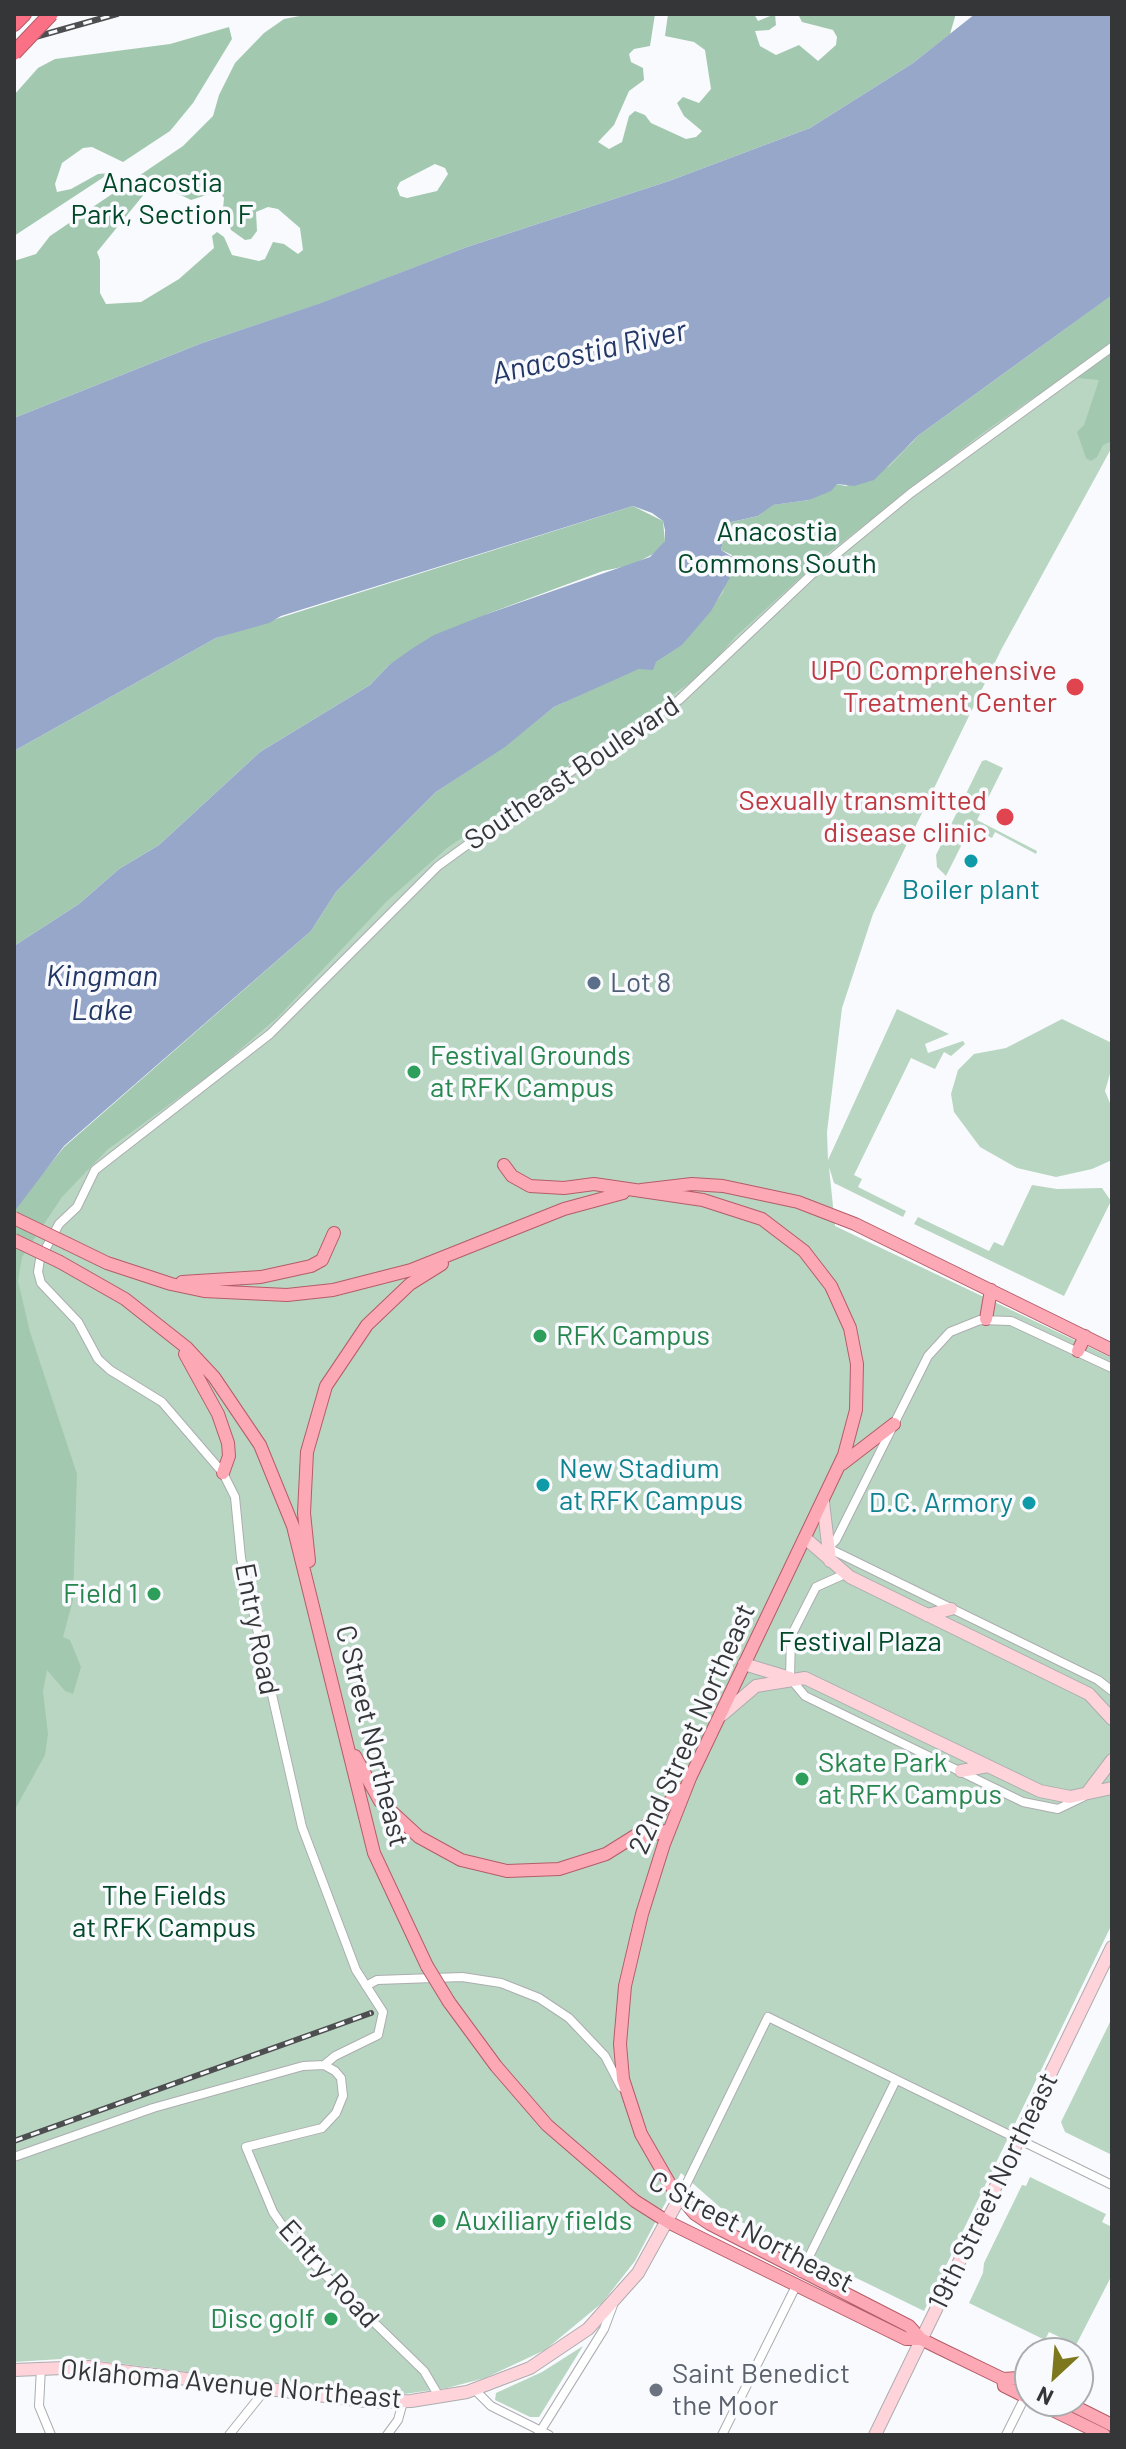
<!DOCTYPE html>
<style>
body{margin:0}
#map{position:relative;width:1126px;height:2449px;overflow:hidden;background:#f9fafd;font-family:Barlow,sans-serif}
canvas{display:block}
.frame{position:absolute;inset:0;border:16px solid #353637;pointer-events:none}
.north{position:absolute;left:1014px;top:2337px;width:80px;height:80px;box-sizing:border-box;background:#f9fafd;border:2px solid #abacae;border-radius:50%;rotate:206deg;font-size:22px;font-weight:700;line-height:32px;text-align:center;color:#353637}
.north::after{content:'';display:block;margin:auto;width:28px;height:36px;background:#7d781d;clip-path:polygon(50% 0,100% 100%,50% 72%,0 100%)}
</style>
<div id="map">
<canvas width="1126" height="2449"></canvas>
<div class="frame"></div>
<div class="north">N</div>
</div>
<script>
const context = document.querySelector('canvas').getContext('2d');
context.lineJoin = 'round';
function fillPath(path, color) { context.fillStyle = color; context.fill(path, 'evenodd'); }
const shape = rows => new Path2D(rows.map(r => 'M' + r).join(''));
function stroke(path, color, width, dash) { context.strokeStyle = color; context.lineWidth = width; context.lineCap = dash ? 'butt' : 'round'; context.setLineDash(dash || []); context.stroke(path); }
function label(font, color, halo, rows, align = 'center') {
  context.font = font + ' Barlow,sans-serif'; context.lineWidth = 7; context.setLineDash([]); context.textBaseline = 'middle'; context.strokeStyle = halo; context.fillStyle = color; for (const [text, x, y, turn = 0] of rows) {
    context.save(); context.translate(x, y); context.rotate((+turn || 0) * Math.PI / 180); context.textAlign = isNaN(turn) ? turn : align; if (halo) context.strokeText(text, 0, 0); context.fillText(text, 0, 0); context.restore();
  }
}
fillPath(shape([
 [1112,294,1112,447,1001,650,873,914,842,1008,827,1132,828,1160,897,1009,949,1034,925,1044,928,1053,963,1041,965,1044,951,1056,944,1052,935,1069,911,1058,854,1175,862,1179,858,1187,906,1211,903,1217,834,1183,829,1167,835,1226,1112,1358,1112,1924,924,2311,731,2217,681,2173,635,2261,602,2303,545,2350,485,2378,447,2388,383,2397,77,2358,14,2362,14,1212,311,931,361,869,420,810],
 [986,760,1003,768,977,820,1037,851,1036,854,995,832,992,838,970,828,946,876,937,867,936,855,982,761],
 [1062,1019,1112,1043,1112,1067,1105,1091,1112,1108,1112,1160,1092,1169,1056,1177,1017,1168,980,1147,954,1112,951,1094,958,1070,974,1054,1006,1048],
 [1032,1185,1057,1189,1102,1188,1111,1201,1064,1296,914,1224,918,1217,989,1251,994,1242,1003,1246],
 [1112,2018,1112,2155,1065,2132,1061,2122],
 [1030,2177,1106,2214,1102,2222,1112,2227,1112,2275,1076,2345,1049,2332,1045,2340,969,2303,983,2273,984,2263,1022,2185,1026,2186],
 [583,2346,539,2417,530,2417,495,2400,496,2393,542,2372]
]), '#b9d6c2');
fillPath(shape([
 [310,14,655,14,650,46,634,49,629,54,631,62,643,68,644,80,629,91,614,125,598,142,609,149,622,142,629,116,635,111,645,115,651,123,686,139,696,137,702,131,684,116,677,103,683,97,699,103,711,89,705,50,694,42,665,36,668,14,754,14,758,21,775,14,776,25,769,30,755,31,760,46,776,55,799,45,818,61,836,45,837,37,833,30,802,22,798,14,955,14,955,17,950,34,913,63,810,128,669,181,467,247,322,303,202,343,14,418,14,261,36,254,50,236,183,146,213,116,219,95,235,63,264,33,284,19],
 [435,164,445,168,448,174,437,191,407,198,400,196,397,188,400,182],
 [154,182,191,200,219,191,224,198,223,209,231,230,245,240,251,239,257,231,256,212,268,207,278,209,300,228,303,250,298,254,284,244,273,242,265,259,259,261,232,255,224,237,217,232,212,236,214,248,179,279,141,302,106,304,100,293,100,260,97,252],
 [229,27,232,39,193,103,170,131,123,162,92,147,83,148,62,163,55,184,57,192,71,189,98,174,110,173,14,236,14,95,38,68,55,59,170,44],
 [1112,295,1112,441,1103,445,1097,457,1091,461,1086,458,1077,432,1084,425,1099,380,1078,378,1034,397,980,435,823,557,735,637,703,674,447,848,387,901,278,1017,215,1071,107,1150,62,1197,22,1257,18,1281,30,1332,77,1474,73,1600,63,1637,70,1640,81,1667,73,1694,65,1691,47,1670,43,1691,48,1734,45,1755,14,1811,14,1212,17,1205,64,1147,311,931,336,892,436,792,504,747,554,707,639,669,646,669,682,645,723,593,732,555,721,550,727,523,758,516,772,505,809,500,836,484,846,486,890,466,919,435],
 [633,506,663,521,665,541,659,551,632,565,603,571,487,614,389,665,370,685,260,752,159,845,119,869,79,904,14,946,14,751,216,638]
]), '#a2c9af');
fillPath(shape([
 [975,14,1112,14,1112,295,919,435,874,480,854,486,837,484,831,491,809,500,773,505,758,516,727,523,721,550,737,560,733,572,711,611,682,645,656,662,653,670,639,669,554,707,505,747,436,792,336,892,311,931,64,1146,14,1212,14,946,79,904,119,869,159,845,260,752,370,685,389,665,413,648,434,635,487,614,650,557,665,541,665,530,663,521,652,513,633,506,281,616,269,623,216,638,14,751,14,418,202,343,321,303,467,247,669,181,810,128,913,63]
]), '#96a7ca');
const street = shape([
 [1112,1368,1011,1321,980,1320,950,1332,928,1356,836,1540,828,1548,1098,1680,1112,1691],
 [845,1574,816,1587,791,1636,790,1678,805,1696,1023,1802,1058,1809,1083,1797],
 [366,1986,377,1980,462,1977,501,1983,539,1998,569,2018,605,2056,621,2087],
 [324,2065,335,2056,378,2035,383,2012,356,1970,302,1827,241,1558,235,1497,223,1473,162,1402,110,1370,98,1359,78,1322,41,1283,38,1272,40,1259,59,1224,77,1207,95,1170,270,1034,438,866,543,790,679,700,811,575,911,493,1112,347],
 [14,2157,153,2108,303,2066,324,2065,335,2071,341,2078,343,2096,336,2113,322,2128,246,2147,273,2212,286,2231,314,2264,424,2371,440,2398],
 [680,2197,768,2017,1112,2185],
 [801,2273,896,2080],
 [41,2368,39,2406,51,2435],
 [475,2390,491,2406,549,2435],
 [229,2435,265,2390],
 [387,2435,398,2420,403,2402],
 [538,2435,604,2329,613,2305],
 [722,2435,797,2284],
 [1006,2435,1025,2397]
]);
const secondary = shape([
 [823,1502,830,1561],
 [805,1538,850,1577,1089,1694,1112,1719],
 [927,1615,951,1609],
 [744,1664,790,1678],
 [722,1715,756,1686,805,1678,1040,1791,1070,1797,1112,1788],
 [961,1771,988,1766],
 [1087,1793,1112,1760],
 [14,2370,89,2367,374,2402,411,2401,467,2392,530,2368,588,2329,638,2273,680,2197],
 [875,2435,1112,1947]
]);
const primary = shape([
 [504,1165,512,1176,530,1186,564,1188,594,1184,703,1200,762,1219,804,1251,831,1286,850,1328,857,1364,856,1410,844,1455,690,1778,664,1844,642,1914,625,1986,620,2044,623,2079,641,2134,671,2186,695,2214,710,2224,909,2326,921,2339,937,2347,1003,2379,1018,2378,1030,2384],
 [641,1190,692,1184,723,1186,798,1202,855,1224,1112,1350],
 [68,1244,107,1263,171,1284,204,1291,287,1295,333,1290,411,1270,564,1209,623,1193],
 [60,1262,125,1299,187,1348,214,1377,260,1445,293,1526,374,1853,427,1966],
 [182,1282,261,1277,311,1266,322,1260,334,1233],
 [986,1319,991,1290],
 [1078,1351,1085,1336],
 [185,1354,218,1414,228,1443,229,1456,223,1473],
 [842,1464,894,1424],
 [309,1561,304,1513,307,1452,326,1386,367,1325,410,1284,442,1264],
 [355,1756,380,1801,419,1837,461,1860,507,1871,559,1869,606,1854,638,1834,681,1790],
 [633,1840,669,1830],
 [449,2002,496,2066,547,2125,635,2201,668,2222,906,2339,921,2339],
 [1003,2379,1004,2386,1030,2399],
 [1034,2401,1104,2435],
 [1064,2401,1112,2425]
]);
const highway = shape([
 [14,24,24,14]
]);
stroke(street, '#acadb0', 10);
stroke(secondary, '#acadb0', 14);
stroke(primary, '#b55c69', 14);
stroke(highway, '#b55c69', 16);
stroke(street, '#fff', 8);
stroke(secondary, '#fed4da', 12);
stroke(primary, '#fca9b5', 12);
stroke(highway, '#fa7084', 14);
const rail = shape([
 [14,43,117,14],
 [14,2141,371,2013]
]);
stroke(rail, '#4d4e50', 6);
stroke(rail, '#f9fafd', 3, [9]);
const primaryBridge = shape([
 [14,1218,68,1244],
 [14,1240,60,1262],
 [427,1966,449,2002]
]);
const highwayBridge = shape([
 [14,53,51,14]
]);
stroke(primaryBridge, '#b55c69', 14, []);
stroke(highwayBridge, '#b55c69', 16, []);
stroke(primaryBridge, '#fca9b5', 12);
stroke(highwayBridge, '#fa7084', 14);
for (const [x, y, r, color] of [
 [1075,687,10,"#e0444e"],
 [1005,817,10,"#e0444e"],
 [971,861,8,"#0f9aa8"],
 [594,983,8,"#5c6f8a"],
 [414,1072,8,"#2e9e5b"],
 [540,1336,8,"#2e9e5b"],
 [543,1485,8,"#0f9aa8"],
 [1029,1503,8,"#0f9aa8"],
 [154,1594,8,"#2e9e5b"],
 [802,1779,8,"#2e9e5b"],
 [439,2221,8,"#2e9e5b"],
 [331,2319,8,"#2e9e5b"],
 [656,2390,8,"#6b7280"]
]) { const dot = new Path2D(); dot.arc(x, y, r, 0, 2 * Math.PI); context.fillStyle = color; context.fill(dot); stroke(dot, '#f9fafd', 3); }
label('28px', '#004827', '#f9fafd', [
 ["Anacostia",162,183],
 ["Park, Section F",162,215],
 ["Anacostia",777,532],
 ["Commons South",777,564],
 ["Festival Plaza",860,1642],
 ["The Fields",164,1896],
 ["at RFK Campus",164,1928]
]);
label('28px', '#be3a42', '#f9fafd', [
 ["UPO Comprehensive",1057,671],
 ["Treatment Center",1057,703],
 ["Sexually transmitted",987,801],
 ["disease clinic",987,833]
], 'right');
label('28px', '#353637', '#f9fafd', [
 ["Southeast Boulevard",572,773,-34],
 ["Entry Road",257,1629,79],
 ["22nd Street Northeast",692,1729,-66],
 ["C Street Northeast",372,1736,76],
 ["19th Street Northeast",993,2191,-64],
 ["C Street Northeast",751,2232,28],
 ["Entry Road",329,2274,48],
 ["Oklahoma Avenue Northeast",231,2384,5]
]);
label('28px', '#0d838f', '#f9fafd', [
 ["Boiler plant",971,890],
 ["New Stadium",559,1469,"left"],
 ["at RFK Campus",559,1501,"left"],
 ["D.C. Armory",1013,1503,"right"]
]);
label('28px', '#4e5e75', '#f9fafd', [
 ["Lot 8",610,983]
], 'left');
label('28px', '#27864d', '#f9fafd', [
 ["Festival Grounds",430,1056],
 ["at RFK Campus",430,1088],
 ["RFK Campus",556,1336],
 ["Field 1",138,1594,"right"],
 ["Skate Park",818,1763],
 ["at RFK Campus",818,1795],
 ["Auxiliary fields",455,2221],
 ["Disc golf",315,2319,"right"]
], 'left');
label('28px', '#5b616d', '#f9fafd', [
 ["Saint Benedict",672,2374],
 ["the Moor",672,2406]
], 'left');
label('italic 30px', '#233766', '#f9fafd', [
 ["Anacostia River",589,352,-13],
 ["Kingman",102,976],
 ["Lake",102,1010]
]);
</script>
